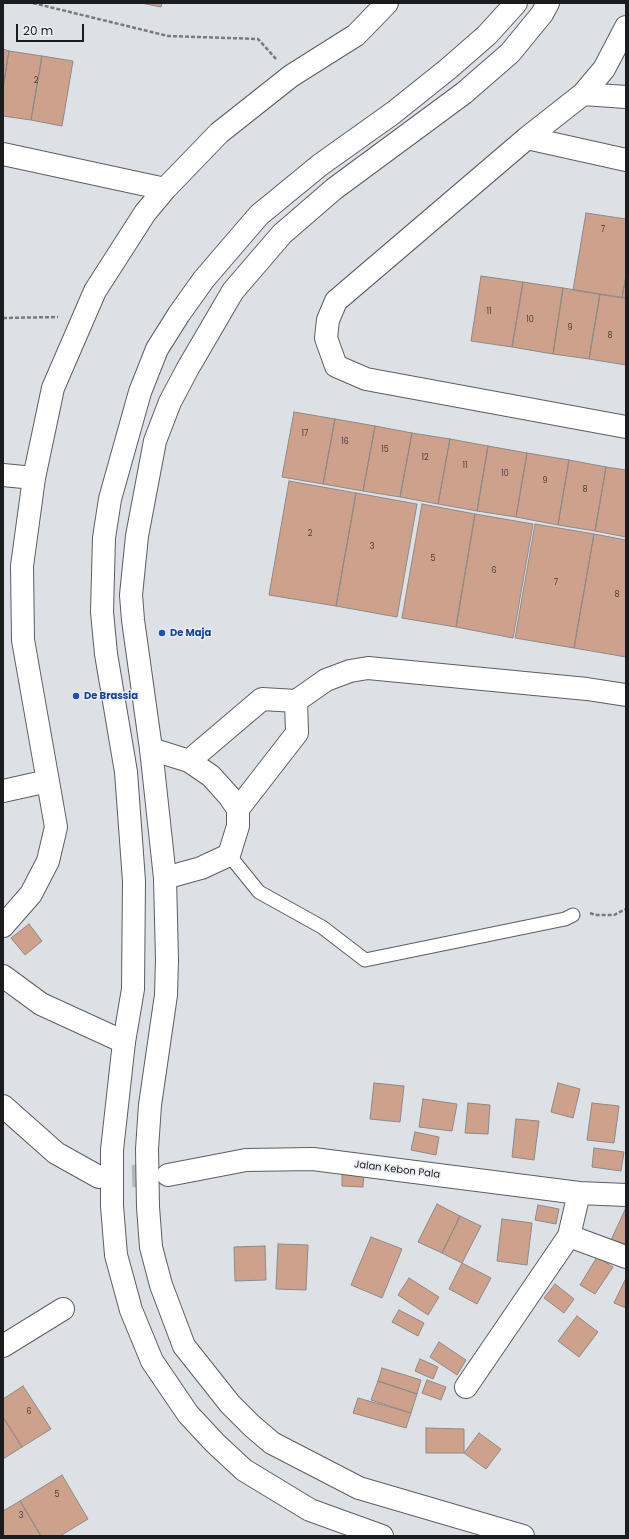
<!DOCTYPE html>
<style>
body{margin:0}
#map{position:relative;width:629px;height:1539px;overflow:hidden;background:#dde0e4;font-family:Poppins,sans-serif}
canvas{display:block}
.frame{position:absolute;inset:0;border:4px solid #1b1c1e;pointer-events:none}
.scale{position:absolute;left:16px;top:24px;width:68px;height:18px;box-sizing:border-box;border:2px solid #1b1c1e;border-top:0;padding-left:5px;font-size:12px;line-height:14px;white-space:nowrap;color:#1b1c1e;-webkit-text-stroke:3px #eaedf1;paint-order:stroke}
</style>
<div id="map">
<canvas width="629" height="1539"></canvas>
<div class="frame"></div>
<div class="scale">20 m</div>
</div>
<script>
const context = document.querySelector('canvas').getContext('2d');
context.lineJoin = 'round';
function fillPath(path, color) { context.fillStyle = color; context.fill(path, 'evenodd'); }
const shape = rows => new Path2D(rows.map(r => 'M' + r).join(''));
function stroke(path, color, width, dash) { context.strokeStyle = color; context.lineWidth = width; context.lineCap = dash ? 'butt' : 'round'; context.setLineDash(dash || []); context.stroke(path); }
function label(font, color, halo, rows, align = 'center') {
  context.font = font + ' Poppins,sans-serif'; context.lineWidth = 3; context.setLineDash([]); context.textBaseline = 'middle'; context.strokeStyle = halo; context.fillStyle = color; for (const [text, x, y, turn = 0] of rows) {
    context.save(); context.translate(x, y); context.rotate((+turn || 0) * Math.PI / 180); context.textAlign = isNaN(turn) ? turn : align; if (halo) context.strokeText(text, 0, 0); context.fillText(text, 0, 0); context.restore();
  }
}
const building = shape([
 [141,3,162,3,161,7,141,3],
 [3,49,9,51,3,88,3,49],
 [9,51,42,56,31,120,3,116,3,88,9,51],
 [42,56,73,61,62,126,31,120,42,56],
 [586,213,626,219,626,275,622,298,573,290,586,213],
 [626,275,626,298,622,298,626,275],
 [481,276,523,282,512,347,471,341,481,276],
 [523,282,563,288,553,354,512,347,523,282],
 [563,288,600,294,589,359,553,354,563,288],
 [600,294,626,298,626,365,589,359,600,294],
 [294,412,335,419,323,484,282,477,294,412],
 [335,419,375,426,363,491,323,484,335,419],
 [375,426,412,433,400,497,363,491,375,426],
 [412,433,450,439,438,504,400,497,412,433],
 [450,439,488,446,477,511,438,504,450,439],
 [488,446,527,453,516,517,477,511,488,446],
 [527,453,569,460,558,525,516,517,527,453],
 [569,460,606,467,595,531,558,525,569,460],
 [606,467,626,470,626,537,595,531,606,467],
 [289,481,356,493,336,606,269,595,289,481],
 [356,493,417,504,397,617,336,606,356,493],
 [422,504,475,514,456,627,402,618,422,504],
 [475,514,533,524,513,638,456,627,475,514],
 [535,524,594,534,574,648,515,638,535,524],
 [594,534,626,540,626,657,574,648,594,534],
 [29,924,42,941,25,955,11,938,29,924],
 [374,1083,404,1086,400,1122,370,1119,374,1083],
 [558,1083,580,1089,573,1118,551,1112,558,1083],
 [423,1099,457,1104,452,1131,419,1127,423,1099],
 [468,1103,490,1105,488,1134,465,1133,468,1103],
 [592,1103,619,1106,614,1143,587,1140,592,1103],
 [516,1119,539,1121,534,1160,512,1157,516,1119],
 [415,1132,439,1137,436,1155,411,1150,415,1132],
 [594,1148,624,1152,621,1171,592,1167,594,1148],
 [342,1170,364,1171,363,1187,342,1186,342,1170],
 [437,1204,460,1216,442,1253,418,1242,437,1204],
 [538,1205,559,1209,556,1224,535,1220,538,1205],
 [625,1210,626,1210,626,1246,611,1240,625,1210],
 [460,1216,481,1226,462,1263,442,1253,460,1216],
 [502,1219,532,1223,527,1265,497,1261,502,1219],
 [371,1237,402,1249,382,1298,351,1285,371,1237],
 [278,1244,308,1245,306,1290,276,1289,278,1244],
 [265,1246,266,1280,235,1281,234,1247,265,1246],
 [597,1257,613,1267,595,1294,580,1285,597,1257],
 [462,1263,491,1278,477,1304,449,1289,462,1263],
 [409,1278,439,1297,428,1315,398,1295,409,1278],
 [626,1278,626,1308,614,1303,626,1278],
 [555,1284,574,1299,564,1313,544,1298,555,1284],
 [399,1310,424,1323,418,1336,392,1322,399,1310],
 [577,1316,598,1332,579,1357,558,1341,577,1316],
 [439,1342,466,1360,457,1375,430,1357,439,1342],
 [420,1359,438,1367,433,1379,415,1371,420,1359],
 [382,1368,421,1380,417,1394,378,1381,382,1368],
 [427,1380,446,1387,441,1400,422,1393,427,1380],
 [378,1381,417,1394,411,1413,371,1400,378,1381],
 [23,1386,51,1429,22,1447,3,1417,3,1399,23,1386],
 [358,1398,411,1413,406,1428,353,1413,358,1398],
 [3,1417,22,1447,3,1459,3,1417],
 [426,1428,464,1429,464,1453,426,1453,426,1428],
 [479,1433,501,1449,486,1469,464,1453,479,1433],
 [62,1475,88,1519,60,1536,41,1536,20,1501,62,1475],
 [20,1501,41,1536,3,1536,3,1511,20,1501]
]);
fillPath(building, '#cea18c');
stroke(building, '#8e8987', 1);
stroke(shape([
 [99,1177,166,1175]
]), '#b6b9bc', 22, [22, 11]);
const lane = shape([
 [229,855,259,892,322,927,365,960,565,919,573,915]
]);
const street = shape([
 [626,27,604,69,583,94,527,138,336,301,328,320,326,338,336,366,366,379,626,427],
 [583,94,626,97],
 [527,138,626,160],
 [3,154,165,189],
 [3,475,34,478],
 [151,749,189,761,211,776,229,796,238,809,238,826,229,855,201,868,165,878],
 [189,761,262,699,296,701,326,680,350,671,368,668,587,689,626,695],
 [3,791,48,781],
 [238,809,297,733,296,701],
 [3,926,31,894,48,861,56,827,23,640,22,566,34,478,53,388,95,291,145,213,165,189,219,133,291,76,356,35,387,3],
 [3,976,41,1004,124,1042],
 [3,1106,56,1153,99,1177],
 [168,1175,246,1160,313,1159,579,1193,626,1195],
 [569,1236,626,1257],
 [3,1346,63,1309],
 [466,1387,569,1236,579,1193]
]);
const secondary = shape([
 [382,1536,310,1510,244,1470,215,1443,188,1414,152,1361,131,1310,116,1255,112,1206,112,1150,124,1042,133,989,134,881,126,772,106,654,102,612,104,538,110,499,140,392,157,349,179,314,204,279,259,215,320,165,393,113,448,69,487,35,516,3],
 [523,1536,359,1488,272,1443,252,1426,230,1404,184,1346,161,1285,151,1247,148,1207,147,1149,150,1105,166,995,167,960,165,878,151,749,133,620,131,595,137,536,155,441,170,402,188,368,233,291,282,234,334,189,464,93,510,53,542,14,548,3]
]);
stroke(lane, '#5c5e62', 15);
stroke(street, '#5c5e62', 24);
stroke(secondary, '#5c5e62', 24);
stroke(shape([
 [33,3,168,36,258,39,277,60],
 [3,318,58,317],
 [590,913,595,915,614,915,626,909]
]), '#787a7d', 2.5, [4, 2]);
stroke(lane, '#fff', 13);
stroke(street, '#fff', 22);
stroke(secondary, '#fff', 22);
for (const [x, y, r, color] of [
 [162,633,4,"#1a4fb4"],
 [76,696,4,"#1a4fb4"]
]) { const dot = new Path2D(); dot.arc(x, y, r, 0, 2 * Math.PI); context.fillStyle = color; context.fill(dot); stroke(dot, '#eaedf1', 1.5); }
label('8px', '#483d3a', null, [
 ["2",36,81],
 ["7",603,230],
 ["11",489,312],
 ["10",530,320],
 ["9",570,328],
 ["8",610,336],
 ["17",305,434],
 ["16",345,442],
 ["15",385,450],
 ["12",425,458],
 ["11",465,466],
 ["10",505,474],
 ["9",545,481],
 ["8",585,490],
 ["2",310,534],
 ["3",372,547],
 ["5",433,559],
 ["6",494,571],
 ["7",556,583],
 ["8",617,595],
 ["6",29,1412],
 ["5",57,1495],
 ["3",21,1516]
]);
label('bold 10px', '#164399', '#eaedf1', [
 ["De Maja",170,633],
 ["De Brassia",84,696]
], 'left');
label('10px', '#1b1c1e', '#eaedf1', [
 ["Jalan Kebon Pala",397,1170,7]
]);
</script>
